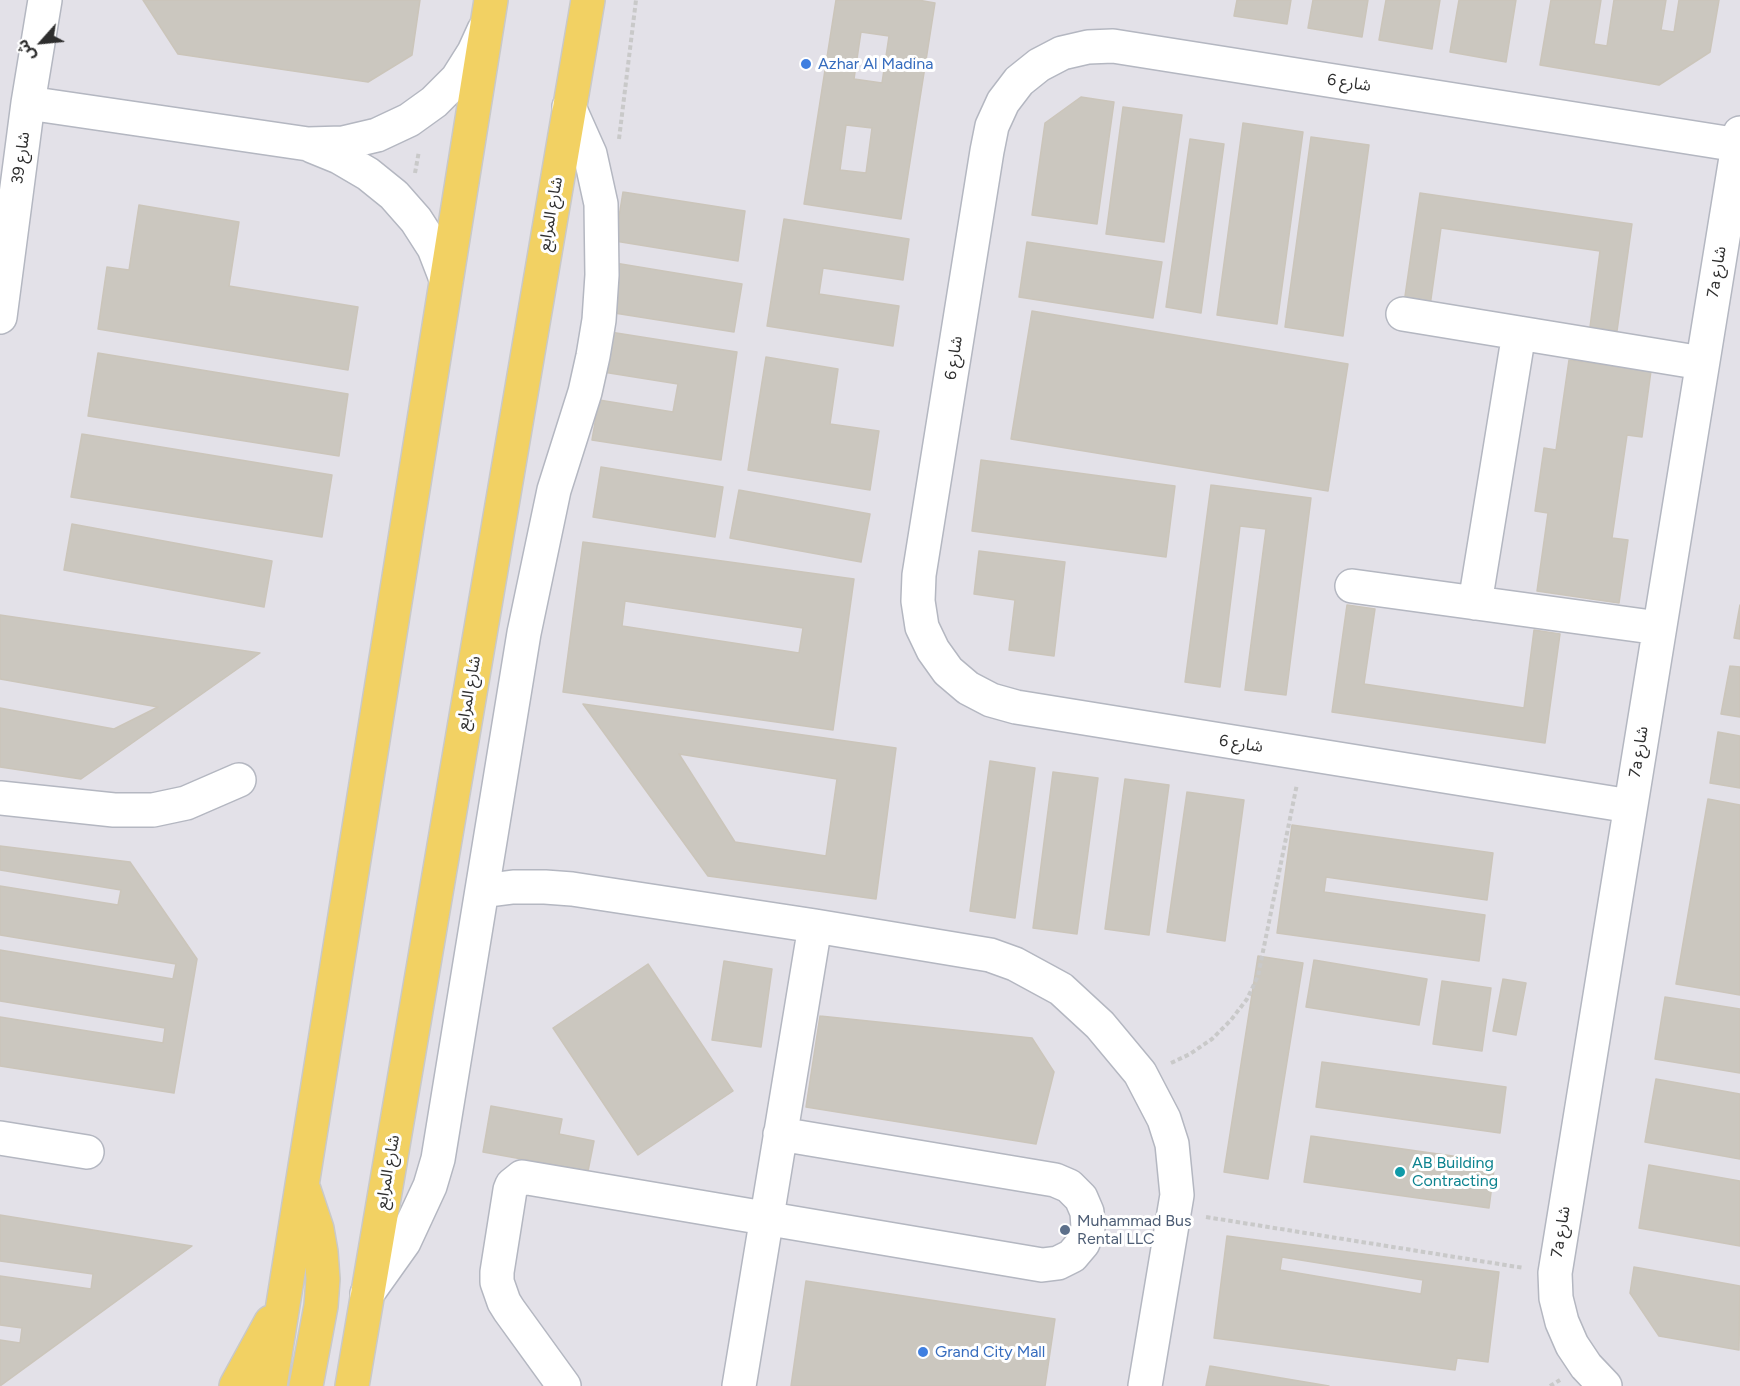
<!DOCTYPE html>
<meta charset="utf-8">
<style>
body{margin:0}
#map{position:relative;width:1740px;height:1386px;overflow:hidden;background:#efe9e1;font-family:Figtree,"Noto Sans Arabic",sans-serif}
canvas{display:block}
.north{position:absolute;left:12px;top:12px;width:60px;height:60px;-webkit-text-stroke:4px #fff;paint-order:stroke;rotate:243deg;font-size:16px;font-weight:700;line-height:24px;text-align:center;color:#2e2e2e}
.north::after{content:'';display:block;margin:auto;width:21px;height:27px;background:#2e2e2e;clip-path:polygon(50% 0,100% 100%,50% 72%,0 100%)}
</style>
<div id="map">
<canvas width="1740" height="1386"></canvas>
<div class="north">ش</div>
</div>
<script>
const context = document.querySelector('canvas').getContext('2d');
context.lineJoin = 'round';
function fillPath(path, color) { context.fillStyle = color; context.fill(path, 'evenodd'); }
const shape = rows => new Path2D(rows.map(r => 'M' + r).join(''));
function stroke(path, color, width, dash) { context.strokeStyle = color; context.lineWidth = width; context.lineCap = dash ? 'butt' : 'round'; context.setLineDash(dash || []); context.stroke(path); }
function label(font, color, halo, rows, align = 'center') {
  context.font = font + ' Figtree,"Noto Sans Arabic",sans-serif'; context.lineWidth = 6; context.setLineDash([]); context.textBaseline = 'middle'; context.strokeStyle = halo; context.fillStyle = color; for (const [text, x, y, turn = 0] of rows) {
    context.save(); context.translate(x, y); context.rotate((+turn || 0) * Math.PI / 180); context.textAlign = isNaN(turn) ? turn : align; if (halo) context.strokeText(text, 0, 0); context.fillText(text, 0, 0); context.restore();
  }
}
fillPath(shape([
 [0,0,1740,0,1740,1386,0,1386]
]), '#e3e1e8');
const building = shape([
 [143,0,420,0,412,55,368,82,178,54,143,0],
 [836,0,918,0,935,3,901,219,804,204,836,0],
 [861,32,889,36,882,83,854,79,861,32],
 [846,125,872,128,866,173,840,170,846,125],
 [1237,0,1291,0,1287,24,1234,16,1237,0],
 [1313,0,1368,0,1362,37,1308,28,1313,0],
 [1386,0,1440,0,1432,49,1379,40,1386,0],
 [1459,0,1516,0,1506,62,1450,52,1459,0],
 [1551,0,1601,0,1594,44,1607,46,1614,0,1666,0,1661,30,1674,32,1679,0,1719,0,1710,52,1659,85,1540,65,1551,0],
 [1081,97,1114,102,1097,224,1032,215,1045,123,1081,97],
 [1123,107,1182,115,1164,242,1106,234,1123,107],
 [1243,123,1303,132,1277,324,1217,315,1243,123],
 [1311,137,1369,145,1343,336,1285,327,1311,137],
 [1190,139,1224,144,1201,313,1166,307,1190,139],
 [623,192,745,211,738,261,615,241,623,192],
 [1420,193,1632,224,1617,331,1590,327,1600,251,1441,228,1430,306,1404,303,1420,193],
 [139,205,239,222,229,286,358,307,348,370,98,329,107,267,129,270,139,205],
 [784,219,909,239,903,280,823,268,819,294,899,306,893,346,767,326,784,219],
 [1027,242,1162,262,1153,318,1019,297,1027,242],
 [615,263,742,284,734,332,608,312,615,263],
 [1032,311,1348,364,1328,491,1011,439,1032,311],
 [610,332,737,352,721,460,592,440,599,400,673,412,678,384,603,372,610,332],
 [98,353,348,394,339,456,88,416,98,353],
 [766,357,838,369,830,424,879,431,870,490,748,470,766,357],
 [1569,360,1651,371,1642,437,1627,435,1612,538,1628,540,1619,603,1537,591,1548,513,1535,511,1544,448,1556,450,1569,360],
 [82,434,332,475,322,537,71,497,82,434],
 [981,460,1175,486,1166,557,972,531,981,460],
 [601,467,723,487,715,537,593,517,601,467],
 [1211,485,1311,498,1286,695,1245,690,1266,529,1240,526,1220,687,1185,682,1211,485],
 [739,490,870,514,861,562,730,538,739,490],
 [72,524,272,561,264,607,64,570,72,524],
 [583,542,854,579,833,730,563,692,583,542],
 [625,601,803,628,799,653,622,626,625,601],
 [979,551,1065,562,1054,656,1009,650,1015,600,974,594,979,551],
 [1347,605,1375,609,1364,684,1524,708,1534,630,1560,634,1545,743,1332,712,1347,605],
 [1740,605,1740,639,1734,638,1740,605],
 [0,615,260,653,81,779,0,767,0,708,114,729,158,707,0,679,0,615],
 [1730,666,1740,667,1740,717,1721,714,1730,666],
 [583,704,896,748,876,899,708,876,583,704],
 [679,754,837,779,826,856,735,842,679,754],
 [1718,732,1740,736,1740,788,1710,783,1718,732],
 [990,761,1035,768,1015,918,970,911,990,761],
 [1053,772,1098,778,1077,934,1033,928,1053,772],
 [1125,779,1169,785,1149,935,1105,929,1125,779],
 [1187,792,1244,800,1225,941,1167,932,1187,792],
 [1708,799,1740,805,1740,995,1676,984,1708,799],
 [1292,825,1493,853,1487,900,1326,877,1324,892,1485,915,1479,961,1277,933,1292,825],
 [0,846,130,862,197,959,174,1093,0,1066,0,1017,163,1043,165,1028,0,1001,0,950,173,979,176,964,0,935,0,886,118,905,121,890,0,870,0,846],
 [1258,956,1303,963,1268,1179,1224,1172,1258,956],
 [1314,960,1427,979,1419,1025,1306,1007,1314,960],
 [724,961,772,969,761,1047,712,1040,724,961],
 [648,964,733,1091,638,1155,553,1028,648,964],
 [1503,979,1526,983,1516,1035,1493,1031,1503,979],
 [1442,981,1491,988,1482,1051,1433,1044,1442,981],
 [1665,997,1740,1009,1740,1073,1655,1059,1665,997],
 [820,1016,1032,1038,1054,1072,1036,1144,806,1107,820,1016],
 [1322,1062,1506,1087,1500,1133,1316,1107,1322,1062],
 [1656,1079,1740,1094,1740,1159,1645,1142,1656,1079],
 [491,1106,562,1119,559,1134,594,1141,588,1171,483,1152,491,1106],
 [1311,1136,1495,1162,1489,1208,1304,1182,1311,1136],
 [1649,1165,1740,1181,1740,1246,1639,1228,1649,1165],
 [0,1215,192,1246,0,1386,0,1340,20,1343,22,1328,0,1325,0,1276,91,1289,93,1274,0,1261,0,1215],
 [1227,1236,1499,1272,1488,1362,1457,1358,1455,1370,1214,1338,1227,1236],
 [1282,1257,1423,1280,1421,1294,1280,1270,1282,1257],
 [1634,1267,1740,1286,1739,1350,1659,1336,1630,1293,1634,1267],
 [806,1281,1055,1319,1045,1386,791,1386,806,1281],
 [1210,1366,1329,1386,1206,1386,1210,1366]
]);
fillPath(building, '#cbc7bf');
stroke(building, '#cbc5ba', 1.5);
const minor = shape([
 [28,103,308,144,343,143,377,135,409,120,434,102,457,79,474,52,484,30],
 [312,146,339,157,368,174,394,195,416,220,434,248,446,279],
 [1403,314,1702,363],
 [0,317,28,103,45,0],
 [1352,586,1659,628],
 [1475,603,1519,333],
 [0,798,114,810,153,810,186,803,239,780],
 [1630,806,1016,707,991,700,968,688,948,671,933,650,922,627,918,601,919,575,987,151,992,126,1003,102,1019,81,1039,65,1062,53,1088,47,1113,46,1738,145],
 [482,891,513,887,545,887,572,889,815,926,990,955,1015,964,1061,989,1100,1025,1140,1073,1164,1119,1172,1144,1177,1195,1145,1386],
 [0,1138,87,1152],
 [367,1294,404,1242,430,1186,438,1159,524,633,554,490,585,392,593,356,599,320,602,275,601,204,590,154,569,107],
 [564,1386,509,1310,504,1302,497,1282,497,1272,510,1190,512,1185,522,1177,1042,1265,1058,1263,1072,1256,1083,1243,1088,1228,1087,1212,1081,1198,1069,1186,1055,1180,780,1134],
 [739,1386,815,926],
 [1605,1386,1586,1366,1572,1345,1562,1322,1556,1298,1555,1273,1740,133]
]);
const major = shape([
 [304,1190,317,1229,321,1252,323,1279,321,1306,306,1386],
 [236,1386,271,1322],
 [270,1386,491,0],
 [352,1386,588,0]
]);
stroke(minor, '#b4b7c1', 36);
stroke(major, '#c9c9c9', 36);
stroke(shape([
 [619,139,636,0],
 [415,173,419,151],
 [1171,1063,1190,1054,1212,1039,1231,1020,1247,999,1258,976,1297,784],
 [1206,1217,1524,1268],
 [1550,1386,1560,1380]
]), '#c9c9c9', 4, [4.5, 3]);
stroke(minor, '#fff', 33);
stroke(major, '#f2d163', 33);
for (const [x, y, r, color] of [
 [806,64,6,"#3f7fe0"],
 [1400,1172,6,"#0f9aa8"],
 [1065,1230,6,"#5c6f8a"],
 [923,1352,6,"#3f7fe0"]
]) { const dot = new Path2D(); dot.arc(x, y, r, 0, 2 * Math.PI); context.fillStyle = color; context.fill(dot); stroke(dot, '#fff', 2); }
label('16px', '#366cbe', '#fff', [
 ["Azhar Al Madina",818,64],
 ["Grand City Mall",935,1352]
], 'left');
label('16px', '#2e2e2e', '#fff', [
 ["شارع 6",1349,83,9],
 ["شارع 39",21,158,-82],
 ["شارع المرابع",551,214,-80],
 ["7a شارع",1717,272,-81],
 ["شارع 6",954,358,-81],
 ["شارع المرابع",469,693,-80],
 ["شارع 6",1241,744,9],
 ["7a شارع",1639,752,-81],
 ["شارع المرابع",388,1172,-80],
 ["7a شارع",1561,1232,-81]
]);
label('16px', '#0d838f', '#fff', [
 ["AB Building",1412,1163],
 ["Contracting",1412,1181]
], 'left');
label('16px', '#4e5e75', '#fff', [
 ["Muhammad Bus",1077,1221],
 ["Rental LLC",1077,1239]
], 'left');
</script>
